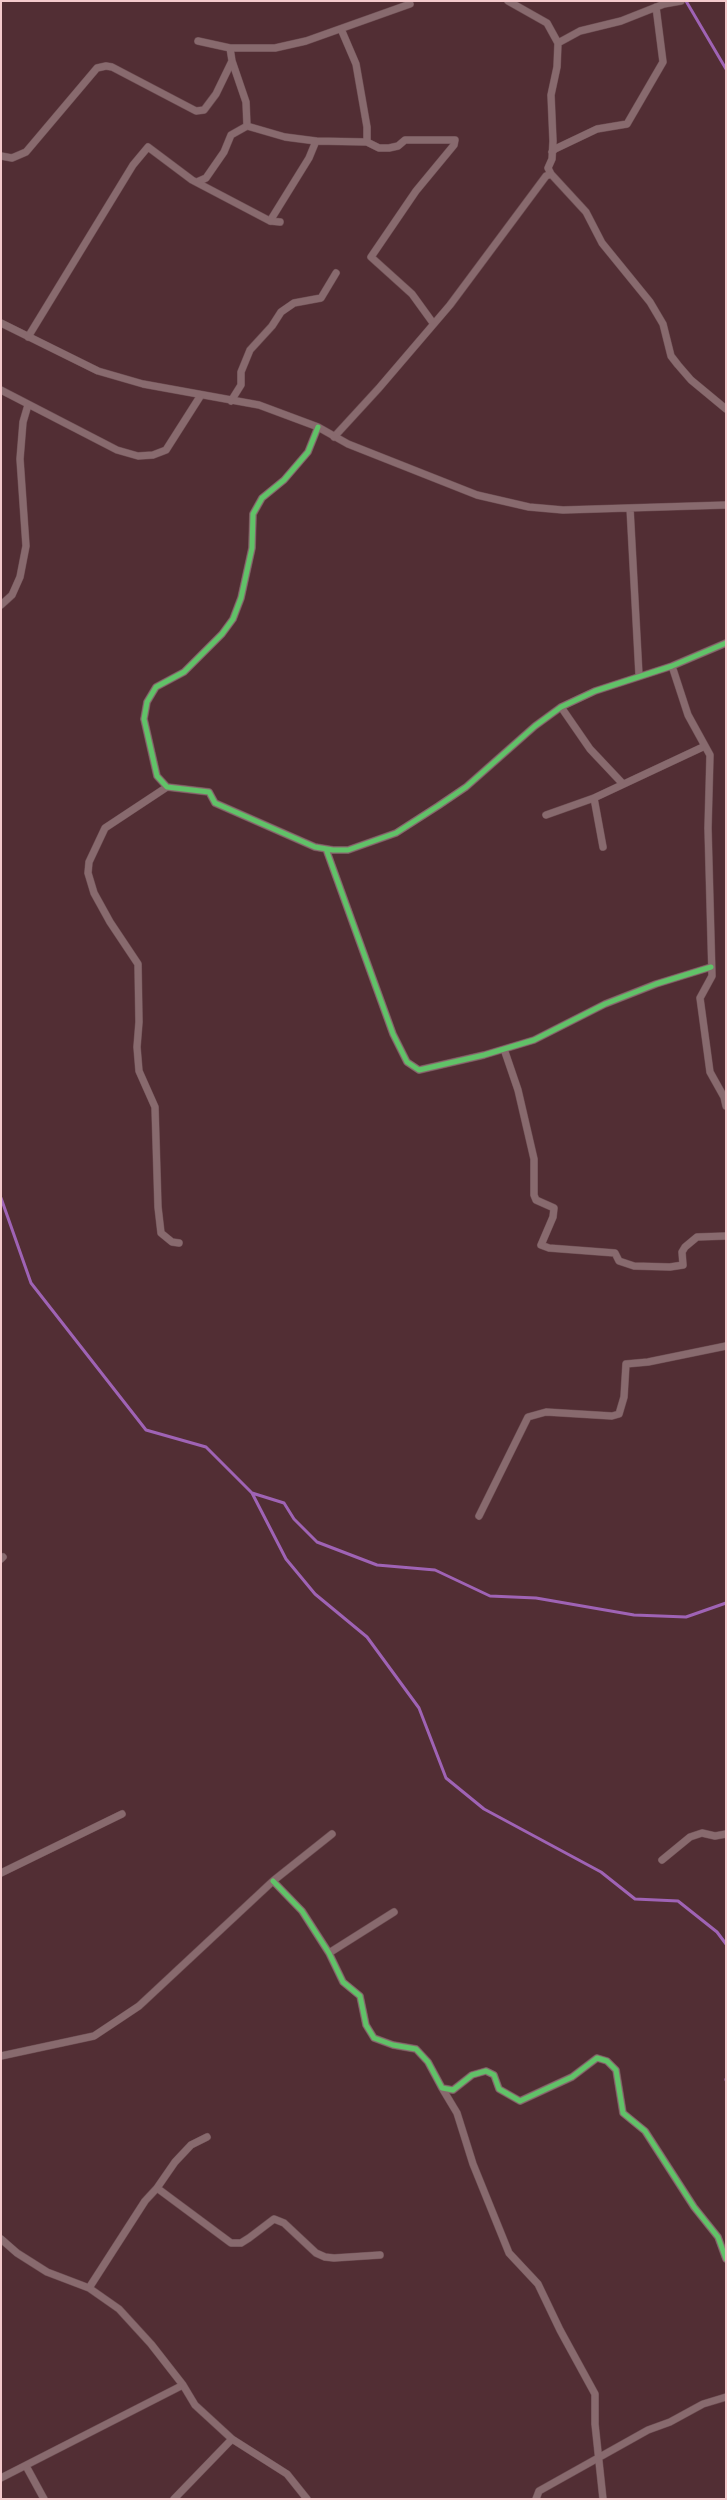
<!DOCTYPE html>
<style>
body{margin:0}
#map{position:relative;width:727px;height:2500px;overflow:hidden;background:#522e34;font-family:"Archivo Narrow",sans-serif}
canvas{display:block}
.frame{position:absolute;inset:0;border:2px solid #f4cacc;pointer-events:none}
</style>
<div id="map">
<canvas width="727" height="2500"></canvas>
<div class="frame"></div>
</div>
<script>
const context = document.querySelector('canvas').getContext('2d');
context.lineJoin = 'round';
const shape = rows => new Path2D(rows.map(r => 'M' + r).join(''));
function stroke(path, color, width, dash) { context.strokeStyle = color; context.lineWidth = width; context.lineCap = dash ? 'butt' : 'round'; context.setLineDash(dash || []); context.stroke(path); }
stroke(shape([
 [686,1,726,69],
 [1,1198,31,1283,146,1430,206,1447,252,1493,286,1559,315,1594,367,1637,419,1708,446,1778,484,1809,601,1872,635,1899,678,1901,717,1932,726,1944],
 [252,1493,284,1503,294,1519,317,1542,377,1565,435,1570,490,1596,536,1598,634,1615,686,1617,726,1603],
 [726,2079,726,2080]
]), '#9f63b5', 3);
const street = shape([
 [508,1,547,23,558,43,557,67,551,95,553,141,552,159,548,168,551,174,586,212,602,243,650,302,663,324,671,356,678,365,691,380,726,409],
 [341,29,356,64,367,127,367,142],
 [198,41,230,48,275,48,306,41,410,4],
 [558,43,580,31,621,21,664,4,681,1],
 [232,61,246,102,247,126],
 [552,152,555,149,597,129,627,124,663,62,656,7],
 [1,156,12,158,26,152,97,68,106,66,112,67,196,111,204,110,216,94,232,61,230,48],
 [197,182,206,178,224,152,231,135,247,126,285,137,316,141],
 [270,221,309,158,316,141,367,142,379,148,389,148,398,146,405,140,455,140,454,145,416,191,371,257,412,294,433,323],
 [1,323,98,371,143,384,259,405,318,427,348,444,477,495,529,507,563,510,726,505],
 [28,337,133,165,148,147,192,180,270,221,280,222],
 [1,390,117,450,138,456,153,455,166,450,201,395],
 [231,401,241,385,241,372,250,350,272,326,281,312,294,303,321,298,336,273],
 [318,427,308,452,284,480,262,498,253,514,252,548,241,598,233,619,222,634,184,672,156,687,147,702,144,719,157,776,167,787,209,792,215,803,315,847,333,850,348,850,396,833,438,806,466,787,535,726,561,707,595,691,672,666,726,643],
 [334,437,379,388,450,305,546,176,551,174],
 [630,508,639,675],
 [1,605,12,595,20,577,26,546,20,459,23,422,28,405],
 [672,666,688,715,710,755,708,828,712,976,700,998,710,1072,724,1097,726,1106],
 [561,707,590,749,623,784],
 [167,787,105,828,89,862,88,873,94,893,110,922,138,964,139,1022,137,1047,139,1071,155,1107,158,1207,161,1233,172,1242,179,1243],
 [594,798,705,746],
 [546,815,594,798,603,847],
 [326,849,393,1034,407,1062,419,1070,484,1055,534,1040,605,1004,656,984,711,967],
 [504,1049,518,1090,534,1159,534,1195,536,1200,554,1208,553,1217,541,1245,549,1248,615,1253,619,1261,634,1266,670,1267,683,1265,682,1252,685,1247,697,1237,726,1236],
 [479,1516,528,1417,546,1412,612,1416,619,1414,624,1397,626,1364,648,1362,726,1346],
 [1,1559,3,1557],
 [662,1860,690,1837,702,1833,715,1836,726,1834],
 [1,1873,122,1814],
 [273,1881,302,1911,329,1953,343,1982,360,1996,366,2025,374,2038,393,2045,416,2049,428,2062,442,2088,453,2090,472,2075,486,2071,494,2075,499,2089,520,2101,572,2077,597,2058,607,2061,616,2070,623,2113,645,2131,694,2207,718,2237,726,2259],
 [329,1953,394,1912],
 [1,2056,94,2036,139,2006,273,1881,332,1834],
 [442,2088,457,2113,473,2164,509,2253,538,2284,560,2330,595,2394,595,2424,603,2499],
 [157,2188,175,2162,191,2145,207,2137],
 [1,2239,17,2253,47,2272,89,2288,119,2309,151,2344,183,2385,195,2405,232,2439,287,2474,307,2499],
 [89,2288,145,2201,157,2188,231,2243,241,2243,249,2238,274,2219,284,2223,316,2253,325,2257,334,2258,380,2255],
 [26,2466,44,2499],
 [1,2478,183,2385],
 [174,2499,232,2439],
 [536,2499,539,2491,648,2430,670,2422,703,2404,726,2397]
]);
stroke(street, '#6d4d52', 8);
stroke(street, '#886a6e', 7);
stroke(shape([
 [318,427,308,452,284,480,262,498,253,514,252,548,241,598,233,619,222,634,184,672,156,687,147,702,144,719,157,776,167,787,209,792,215,803,315,847,333,850,348,850,396,833,438,806,466,787,535,726,561,707,595,691,672,666,726,643],
 [326,849,393,1034,407,1062,419,1070,484,1055,534,1040,605,1004,656,984,711,967],
 [273,1881,302,1911,329,1953,343,1982,360,1996,366,2025,374,2038,393,2045,416,2049,428,2062,442,2088,453,2090,472,2075,486,2071,494,2075,499,2089,520,2101,572,2077,597,2058,607,2061,616,2070,623,2113,645,2131,694,2207,718,2237,726,2259]
]), '#61c268', 5);
</script>
